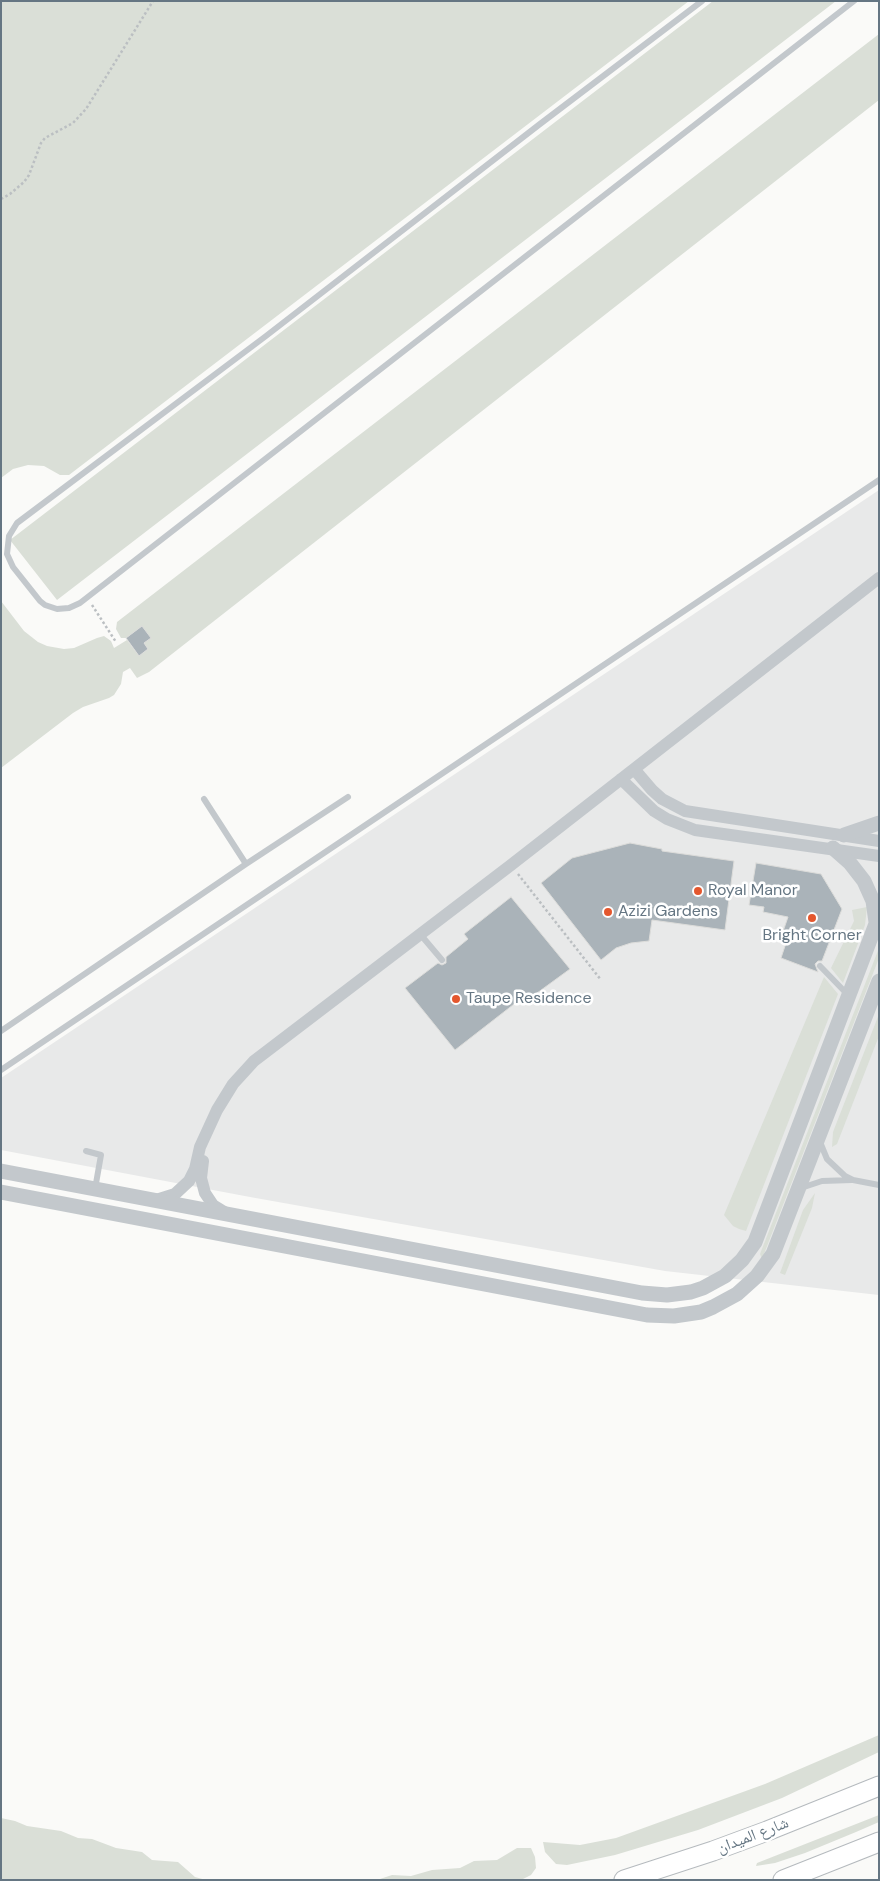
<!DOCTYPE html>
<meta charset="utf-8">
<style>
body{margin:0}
#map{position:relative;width:880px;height:1881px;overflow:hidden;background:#fafaf8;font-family:"DM Sans",sans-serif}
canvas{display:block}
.frame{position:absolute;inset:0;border:2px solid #657683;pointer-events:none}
</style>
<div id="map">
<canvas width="880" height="1881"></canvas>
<div class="frame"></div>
</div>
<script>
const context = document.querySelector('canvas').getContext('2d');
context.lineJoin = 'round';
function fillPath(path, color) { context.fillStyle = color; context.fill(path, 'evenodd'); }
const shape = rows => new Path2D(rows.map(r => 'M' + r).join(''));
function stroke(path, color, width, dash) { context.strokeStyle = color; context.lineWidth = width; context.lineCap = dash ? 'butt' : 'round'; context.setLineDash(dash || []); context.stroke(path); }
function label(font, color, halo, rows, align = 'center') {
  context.font = font + ' "DM Sans","Noto Naskh Arabic",sans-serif'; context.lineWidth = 5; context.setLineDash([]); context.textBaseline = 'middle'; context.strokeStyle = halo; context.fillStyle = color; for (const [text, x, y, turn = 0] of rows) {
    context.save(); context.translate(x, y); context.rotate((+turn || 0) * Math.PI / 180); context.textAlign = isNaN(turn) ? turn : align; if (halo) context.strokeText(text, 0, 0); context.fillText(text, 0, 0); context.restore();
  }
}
fillPath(shape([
 [879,490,879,1295,665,1271,250,1197,1,1150,1,1078]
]), '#e8e9e9');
fillPath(shape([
 [1,1,689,1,69,475,60,475,44,466,28,465,13,469,1,478],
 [713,1,836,1,57,600,10,540],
 [879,34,879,100,149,672,137,678,130,668,123,672,121,684,114,695,109,698,83,707,73,713,1,768,1,601,24,631,38,642,47,646,64,649,74,648,97,638,104,636,111,641,114,648,127,640,139,656,148,649,144,643,150,638,142,626,126,638,121,638,116,629,117,622],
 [867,907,865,925,843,983,831,968,854,921,852,910],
 [879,948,879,958,762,1259,760,1254],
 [824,977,838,994,746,1231,739,1229,733,1226,724,1215],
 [879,1014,879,1036,837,1144,832,1147,833,1132],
 [815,1193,812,1208,785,1275,780,1273,803,1210],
 [879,1735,879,1752,782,1798,698,1830,615,1855,567,1865,556,1864,545,1852,543,1842,580,1845,616,1838,765,1784],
 [879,1815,879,1822,856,1832,805,1853,775,1863,756,1866,757,1863],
 [1,1818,15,1821,27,1826,61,1831,78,1838,92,1839,116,1848,142,1852,152,1860,178,1862,195,1877,206,1880,1,1880],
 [517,1848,531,1848,535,1857,536,1868,531,1875,521,1880,377,1880,392,1875,411,1876,432,1870,460,1868,474,1861,497,1860]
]), '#dadfd7');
const building = shape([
 [142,626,151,638,144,643,148,649,139,656,126,638,142,626],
 [630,843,662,849,662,851,734,861,725,930,652,920,649,941,631,943,616,948,601,960,541,883,572,858,630,843],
 [756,863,821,874,842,909,822,961,818,961,815,964,818,972,781,958,786,943,780,940,788,917,763,912,764,907,749,905,756,863],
 [511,897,570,969,522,1004,518,1001,455,1050,405,988,438,963,442,965,446,963,446,957,468,939,464,934,511,897]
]);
fillPath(building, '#aab3b9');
stroke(building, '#dcdcda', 1);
const primary = shape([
 [624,1880,713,1851,767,1831,879,1786],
 [783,1880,879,1842]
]);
stroke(primary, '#b5babe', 21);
stroke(shape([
 [1,199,10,194,24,182,29,175,41,143,45,138,73,123,86,109,153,1],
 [92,605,116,642],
 [518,874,601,980]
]), '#bbbfc2', 2.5, [2.5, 2.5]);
stroke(shape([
 [702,1,540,124,266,336,17,523,9,536,7,554,13,567,40,601,45,605,57,609,69,608,80,603,854,1],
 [204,799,246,864],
 [420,934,442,960],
 [820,966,849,996],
 [1,1031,246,864,348,797],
 [1,1070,879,480],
 [820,1142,827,1159,845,1176,853,1180,879,1185],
 [86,1151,101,1155,95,1189],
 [801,1188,822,1181,852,1180]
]), '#c3c8cc', 6);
stroke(shape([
 [634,769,652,790,662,799,685,811,879,841],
 [621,779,654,811,667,819,695,830,879,856],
 [203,1161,201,1178,205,1193,213,1205,226,1213],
 [156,1200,175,1194,189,1181,195,1169,200,1147,217,1110,233,1084,254,1061,511,865,879,578]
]), '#c3c8cc', 12);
stroke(shape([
 [844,835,879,823],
 [833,848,850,863,864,881,873,901,876,922],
 [1,1171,642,1293,667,1295,691,1292,703,1288,725,1276,742,1260,755,1242,879,916],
 [1,1192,647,1315,674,1316,701,1312,713,1307,737,1294,757,1276,773,1254,879,981]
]), '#c3c8cc', 15);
stroke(primary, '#fff', 19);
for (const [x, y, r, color] of [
 [698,891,5,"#e4572e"],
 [608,912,5,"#e4572e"],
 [812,918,5,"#e4572e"],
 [456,999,5,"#e4572e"]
]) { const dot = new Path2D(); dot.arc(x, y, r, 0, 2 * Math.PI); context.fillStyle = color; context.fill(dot); stroke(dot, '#fff', 2); }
label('16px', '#657683', '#fff', [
 ["Royal Manor",708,891],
 ["Azizi Gardens",618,912],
 ["Bright Corner",812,936,"center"],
 ["Taupe Residence",466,999]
], 'left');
label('16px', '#657683', '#fff', [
 ["شارع الميدان",753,1836,-21]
]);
</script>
